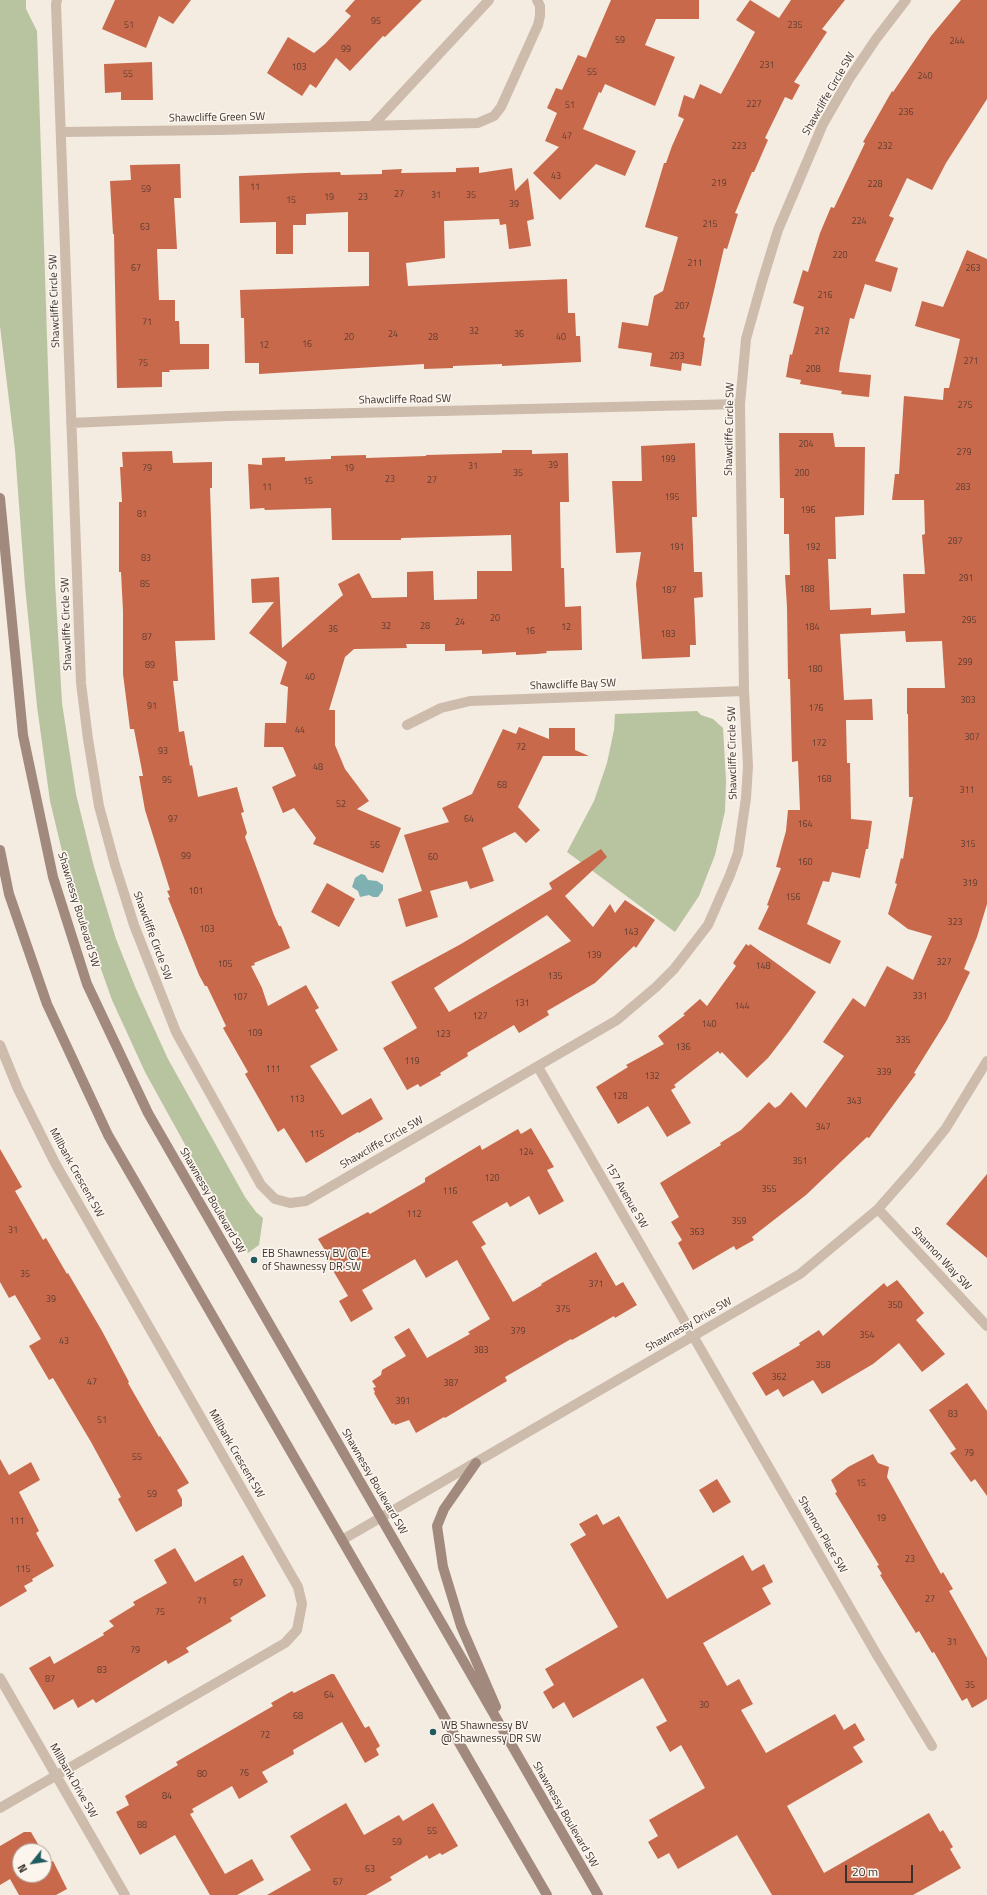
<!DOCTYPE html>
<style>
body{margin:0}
#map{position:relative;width:987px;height:1895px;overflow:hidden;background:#f4ebe1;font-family:"Titillium Web",sans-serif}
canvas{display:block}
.north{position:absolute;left:12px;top:1843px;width:40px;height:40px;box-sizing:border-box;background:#fbf5ee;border:1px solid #aea6a0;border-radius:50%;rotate:240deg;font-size:11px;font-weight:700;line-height:16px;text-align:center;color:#3b302b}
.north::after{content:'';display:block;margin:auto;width:14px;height:18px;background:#1f5a5e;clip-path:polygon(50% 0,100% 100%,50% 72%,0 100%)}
.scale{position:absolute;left:845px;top:1865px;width:68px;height:18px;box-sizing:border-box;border:2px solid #3b302b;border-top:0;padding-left:5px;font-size:12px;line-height:14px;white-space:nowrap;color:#3b302b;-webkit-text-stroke:3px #fbf5ee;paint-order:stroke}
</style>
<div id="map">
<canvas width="987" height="1895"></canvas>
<div class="north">N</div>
<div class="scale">20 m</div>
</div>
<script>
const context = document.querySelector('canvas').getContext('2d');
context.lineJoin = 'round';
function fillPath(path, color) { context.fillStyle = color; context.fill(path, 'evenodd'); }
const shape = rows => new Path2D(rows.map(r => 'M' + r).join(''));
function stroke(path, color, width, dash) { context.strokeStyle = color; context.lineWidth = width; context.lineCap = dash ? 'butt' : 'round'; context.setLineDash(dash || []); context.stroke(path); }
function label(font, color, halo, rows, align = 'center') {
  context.font = font + ' "Titillium Web",sans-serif'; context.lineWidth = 3.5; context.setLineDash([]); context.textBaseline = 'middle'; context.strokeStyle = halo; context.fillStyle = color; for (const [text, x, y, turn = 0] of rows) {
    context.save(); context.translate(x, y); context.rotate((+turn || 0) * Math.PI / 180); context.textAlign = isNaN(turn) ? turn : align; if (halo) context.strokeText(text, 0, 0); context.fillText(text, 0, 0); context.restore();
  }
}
fillPath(shape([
 [0,0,26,0,26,9,37,31,55,582,62,703,76,794,94,867,116,939,136,989,168,1059,245,1197,256,1212,263,1218,259,1245,248,1253,204,1179,145,1072,112,1000,68,876,50,801,37,706,25,586,15,450,0,326],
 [697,711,701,715,713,719,723,728,726,781,725,811,715,855,699,896,675,932,567,852,594,801,607,763,614,730,615,714]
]), '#b8c4a0');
fillPath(shape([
 [361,874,365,875,368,880,377,881,383,885,383,890,378,897,373,897,369,895,360,897,358,891,352,887,355,878]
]), '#7fb0b2');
fillPath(shape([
 [115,0,191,0,173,24,159,16,146,48,102,29],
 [355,0,422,0,385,37,383,36,350,71,336,58,316,88,310,84,302,96,267,73,288,37,314,53,325,44,351,16,345,11],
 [611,0,699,0,699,19,656,19,645,45,675,57,655,106,605,84,601,93,599,92,583,129,636,151,625,176,596,164,560,200,533,173,559,147,545,141,557,113,547,108,556,88,562,90,578,55,586,58],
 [750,0,779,18,791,0,845,0,822,29,827,32,794,82,800,85,792,100,785,97,765,138,768,140,754,172,752,172,735,213,738,214,727,249,724,248,703,337,705,338,701,366,682,363,681,371,650,366,652,353,618,348,622,322,648,326,654,296,663,291,678,237,645,227,664,163,666,163,672,146,684,119,678,116,684,95,694,99,700,84,721,94,755,32,736,20],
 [961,0,987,0,987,99,946,163,932,190,907,178,889,216,894,218,875,261,898,268,891,292,865,284,854,319,850,318,840,363,839,372,871,375,869,397,841,394,842,391,800,384,801,380,786,377,790,354,792,355,804,307,793,303,803,270,808,272,820,233,831,207,834,208,865,143,863,142,892,91,893,92,931,36],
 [152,62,153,100,121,100,121,92,105,93,104,64],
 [180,164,181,198,174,198,177,249,157,249,159,300,175,300,175,321,179,321,180,344,209,344,209,369,169,370,170,372,162,372,162,387,117,388,114,234,113,234,110,181,131,180,130,165],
 [479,167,479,173,512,168,515,191,528,178,534,219,527,221,531,246,509,249,506,224,500,225,499,219,444,221,445,258,406,263,408,286,567,279,568,313,575,313,576,336,580,336,581,362,502,366,502,364,453,366,453,368,424,369,424,364,259,374,259,363,245,363,244,318,241,318,240,290,369,286,369,252,348,252,348,212,306,214,306,225,293,225,293,254,276,254,276,222,240,223,239,176,305,173,340,172,341,175,382,174,382,170,402,169,401,173,456,172,456,168],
 [967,250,987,259,987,904,977,937,964,969,970,972,947,1020,914,1073,916,1074,869,1138,867,1137,806,1195,752,1237,754,1240,736,1250,734,1246,693,1270,678,1243,682,1240,671,1222,679,1217,660,1183,721,1145,720,1143,741,1130,769,1102,775,1108,780,1105,791,1092,806,1108,844,1056,823,1042,853,998,865,1007,887,966,913,980,932,936,908,929,888,914,897,884,895,883,901,858,903,859,913,797,909,797,908,714,907,714,907,688,945,688,942,641,906,642,905,631,840,634,844,700,872,699,873,720,846,720,847,763,850,763,851,819,872,821,868,849,866,849,860,878,832,872,829,882,823,881,807,924,841,941,830,964,758,929,769,906,767,905,781,868,776,867,786,831,788,810,800,810,798,761,792,762,790,679,788,679,787,607,785,575,790,575,789,534,784,534,784,498,780,498,779,433,833,433,835,447,865,447,864,515,835,517,836,559,828,559,830,610,871,608,871,615,905,613,903,574,925,574,922,535,925,534,924,500,892,500,895,474,899,474,904,396,943,400,944,388,949,388,960,339,915,326,922,301,943,307],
 [695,443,697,517,692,517,694,572,702,572,703,597,694,598,696,645,690,645,690,657,642,659,636,584,641,552,616,553,612,481,642,481,641,446],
 [502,450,532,450,532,454,568,453,569,502,560,502,561,568,564,568,565,607,581,606,582,650,546,651,547,653,537,654,516,655,516,652,482,654,482,650,445,651,445,644,406,644,407,648,354,649,345,657,329,710,335,710,335,745,345,769,369,801,357,809,401,828,383,873,313,844,316,838,294,808,283,813,272,787,296,776,283,747,264,747,265,723,286,723,288,687,280,684,287,662,249,633,274,602,252,603,251,579,279,577,282,648,343,595,338,584,359,573,372,598,407,597,407,572,433,571,434,600,477,599,477,571,512,571,511,535,401,538,401,540,332,540,331,508,265,510,264,508,250,509,248,464,262,465,262,458,285,457,285,461,331,459,331,456,366,455,366,458,426,456,426,455,502,453],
 [172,451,173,463,212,462,212,488,210,488,215,640,175,641,178,681,173,681,179,732,184,731,190,766,192,765,198,797,237,787,244,812,241,813,247,833,245,837,274,915,279,926,281,926,290,948,254,963,255,965,251,966,262,988,268,1006,306,985,319,1008,315,1010,338,1050,310,1066,342,1115,371,1098,383,1119,359,1133,358,1132,306,1163,284,1128,278,1132,245,1074,248,1072,223,1028,226,1026,207,986,205,986,199,975,168,898,170,897,167,891,170,890,145,810,139,776,143,776,134,729,130,729,123,674,123,611,121,572,119,572,119,502,122,502,120,467,123,467,122,452],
 [519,727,549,739,549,728,575,728,575,750,589,756,543,756,518,807,540,830,526,843,515,832,482,848,494,881,470,889,467,881,430,891,438,917,406,927,398,899,422,891,404,835,449,822,442,808,472,794,503,729,516,734],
 [601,849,607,857,565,896,593,927,610,904,615,913,625,900,655,920,636,948,634,946,595,983,547,1011,549,1015,519,1033,514,1025,467,1053,468,1056,440,1073,441,1075,420,1087,418,1084,407,1090,383,1048,417,1028,391,982,461,944,552,889,549,883],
 [547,915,571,941,449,1012,434,988],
 [327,883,355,899,339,927,311,912],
 [746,944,749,946,750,944,816,992,789,1031,768,1058,747,1078,722,1052,720,1054,718,1051,674,1085,676,1087,671,1090,691,1123,667,1137,648,1106,618,1124,596,1087,628,1067,626,1065,664,1044,658,1036,685,1015,683,1014,700,999,707,1006,736,966,733,963],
 [531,1128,554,1167,547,1170,564,1201,539,1215,529,1196,510,1207,507,1202,472,1222,486,1244,481,1247,513,1302,542,1285,541,1284,596,1252,616,1286,623,1282,637,1305,615,1318,614,1316,572,1340,571,1339,505,1377,507,1381,445,1418,444,1417,416,1433,409,1420,395,1425,394,1423,392,1424,374,1393,375,1392,373,1388,376,1387,372,1381,381,1375,382,1370,406,1356,394,1337,409,1328,427,1358,470,1334,468,1332,490,1319,457,1260,426,1278,415,1259,362,1290,373,1309,351,1322,339,1301,348,1296,325,1257,328,1255,318,1239,368,1212,370,1214,425,1182,425,1178,480,1145,482,1150,518,1129,521,1134],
 [0,1149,22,1187,15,1191,43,1240,46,1238,67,1274,68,1273,102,1331,129,1382,128,1383,159,1437,160,1436,189,1483,177,1490,182,1499,182,1506,136,1532,118,1499,121,1497,91,1442,53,1378,49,1380,29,1346,41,1339,15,1295,9,1298,0,1282],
 [987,1174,987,1258,946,1224],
 [897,1280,924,1313,916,1320,945,1354,922,1372,899,1343,873,1364,822,1394,813,1380,783,1397,778,1389,766,1396,752,1373,800,1345,799,1343,819,1330,823,1336,884,1283,887,1287],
 [967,1383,987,1411,987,1496,975,1479,971,1482,950,1453,956,1449,929,1410],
 [873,1454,878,1463,889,1467,887,1477,941,1574,943,1572,953,1589,949,1591,987,1658,987,1699,972,1708,967,1698,962,1701,934,1652,932,1653,919,1631,916,1633,880,1575,882,1574,877,1566,879,1565,835,1493,837,1492,831,1480,848,1467],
 [0,1459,9,1475,31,1462,40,1480,19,1492,39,1531,36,1533,54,1566,32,1579,33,1581,24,1586,27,1591,0,1607],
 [717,1479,731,1502,713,1513,699,1490],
 [597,1514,603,1525,619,1516,667,1599,743,1555,752,1571,764,1564,773,1582,762,1588,771,1604,703,1643,727,1686,739,1679,753,1704,741,1710,766,1753,835,1714,844,1730,855,1723,865,1740,853,1747,863,1762,787,1806,824,1873,929,1813,940,1832,943,1830,953,1847,950,1849,961,1868,913,1895,772,1895,737,1835,678,1869,669,1853,658,1859,648,1842,658,1836,649,1820,705,1788,681,1745,670,1752,656,1727,667,1721,643,1678,573,1718,564,1702,553,1709,543,1692,554,1685,545,1669,618,1627,570,1544,586,1535,579,1524],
 [175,1548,195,1582,243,1555,266,1596,230,1618,232,1621,186,1648,189,1652,168,1664,166,1660,96,1703,93,1699,78,1708,73,1699,54,1710,29,1668,50,1656,54,1664,104,1635,103,1633,114,1626,109,1621,135,1605,133,1602,167,1583,154,1560],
 [331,1674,334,1674,365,1728,369,1726,380,1746,376,1749,379,1755,365,1763,342,1722,293,1750,294,1754,262,1772,268,1782,239,1799,232,1786,192,1809,194,1812,190,1814,225,1874,252,1859,264,1880,237,1895,210,1895,175,1835,140,1855,116,1812,129,1805,125,1796,178,1765,176,1762,273,1706,271,1703,292,1691,294,1693],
 [346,1803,364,1835,399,1815,403,1821,433,1803,458,1846,442,1855,440,1853,429,1859,427,1855,390,1877,392,1880,366,1895,267,1895,311,1870,290,1836],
 [24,1832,31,1832,42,1851,20,1851,20,1875,44,1875,44,1855,49,1863,53,1861,67,1889,56,1895,19,1895,10,1879,0,1885,0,1846]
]), '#c8694b');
stroke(shape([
 [57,0,56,4,81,683,88,739,99,806,115,865,134,925,176,1032,261,1185,275,1199,290,1203,306,1201,617,1020,656,987,674,969,708,925,730,875,738,853,746,798,748,766,744,691,740,404,746,339,762,282,778,230,823,124,849,79,876,39,906,0],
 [373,125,489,0],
 [61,132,218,130,478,123,494,116,501,107,538,25,540,16,540,6,537,0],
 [71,423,227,416,740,404],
 [407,725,441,708,470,701,744,691],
 [0,1045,18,1089,55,1163,298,1587,302,1604,297,1630,285,1643,0,1808],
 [538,1067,877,1655,932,1746],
 [878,1209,987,1326],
 [342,1540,800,1274,878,1209,914,1168,946,1128,987,1061],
 [0,1678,125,1895]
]), '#cdbbac', 10);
stroke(shape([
 [0,498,23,735,53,877,87,984,148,1113,598,1895],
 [0,850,9,894,47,1004,108,1135,547,1895],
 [476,1463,444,1509,437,1526,443,1567,461,1626,496,1707]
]), '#a18a7d', 10);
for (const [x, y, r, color] of [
 [254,1260,4,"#1f5a5e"],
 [433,1732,4,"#1f5a5e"]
]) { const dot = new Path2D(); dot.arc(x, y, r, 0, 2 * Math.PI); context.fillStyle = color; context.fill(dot); stroke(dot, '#fbf5ee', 1.5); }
label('9px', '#5e3e33', null, [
 ["95",376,22],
 ["51",129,26],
 ["235",795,26],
 ["59",620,41],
 ["244",957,42],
 ["99",346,50],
 ["231",767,66],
 ["103",299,68],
 ["55",592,73],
 ["55",128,75],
 ["240",925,77],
 ["227",754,105],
 ["51",570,106],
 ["236",906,113],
 ["47",567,137],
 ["223",739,147],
 ["232",885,147],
 ["43",556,177],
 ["219",719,184],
 ["228",875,185],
 ["11",255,188],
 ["59",146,190],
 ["27",399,195],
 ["31",436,196],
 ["35",471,196],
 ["19",329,198],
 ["23",363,198],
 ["15",291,201],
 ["39",514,205],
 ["224",859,222],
 ["215",710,225],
 ["63",145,228],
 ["220",840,256],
 ["211",695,264],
 ["67",136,269],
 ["263",973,269],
 ["216",825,296],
 ["207",682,307],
 ["71",147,323],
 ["32",474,332],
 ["212",822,332],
 ["24",393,335],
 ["36",519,335],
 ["20",349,338],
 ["28",433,338],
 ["40",561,338],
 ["16",307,345],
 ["12",264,346],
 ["203",677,357],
 ["271",971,362],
 ["75",143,364],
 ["208",813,370],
 ["275",965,406],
 ["204",806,445],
 ["279",964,453],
 ["199",668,460],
 ["39",553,466],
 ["31",473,467],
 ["79",147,469],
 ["19",349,469],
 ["35",518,474],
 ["200",802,474],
 ["23",390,480],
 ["27",432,481],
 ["15",308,482],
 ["11",267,488],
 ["283",963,488],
 ["195",672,498],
 ["196",808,511],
 ["81",142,515],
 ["287",955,542],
 ["191",677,548],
 ["192",813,548],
 ["83",146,559],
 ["291",966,579],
 ["85",145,585],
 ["188",807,590],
 ["187",669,591],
 ["20",495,619],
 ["295",969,621],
 ["24",460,623],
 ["32",386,627],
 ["28",425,627],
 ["12",566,628],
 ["184",812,628],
 ["36",333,630],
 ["16",530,632],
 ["183",668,635],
 ["87",147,638],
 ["299",965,663],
 ["89",150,666],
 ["180",815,670],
 ["40",310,678],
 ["303",968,701],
 ["91",152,707],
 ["176",816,709],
 ["44",300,731],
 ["307",972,738],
 ["172",819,744],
 ["72",521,748],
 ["93",163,752],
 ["48",318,768],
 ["168",824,780],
 ["95",167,781],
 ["68",502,786],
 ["311",967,791],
 ["52",341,805],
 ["97",173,820],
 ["64",469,820],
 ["164",805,825],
 ["315",968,845],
 ["56",375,846],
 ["99",186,857],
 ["60",433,858],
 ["160",805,863],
 ["319",970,884],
 ["101",196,892],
 ["156",793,898],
 ["323",955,923],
 ["103",207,930],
 ["143",631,933],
 ["139",594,956],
 ["327",944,963],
 ["105",225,965],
 ["148",763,967],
 ["135",555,977],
 ["331",920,997],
 ["107",240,998],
 ["131",522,1004],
 ["144",742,1007],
 ["127",480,1017],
 ["140",709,1025],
 ["109",255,1034],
 ["123",443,1035],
 ["335",903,1041],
 ["136",683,1048],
 ["119",412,1062],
 ["111",273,1070],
 ["339",884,1073],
 ["132",652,1077],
 ["128",620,1097],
 ["113",297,1100],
 ["343",854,1102],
 ["347",823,1128],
 ["115",317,1135],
 ["124",526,1153],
 ["351",800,1162],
 ["120",492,1179],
 ["355",769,1190],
 ["116",450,1192],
 ["112",414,1215],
 ["359",739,1222],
 ["31",13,1231],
 ["363",697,1233],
 ["35",25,1275],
 ["371",596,1285],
 ["39",51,1300],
 ["350",895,1306],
 ["375",563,1310],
 ["379",518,1332],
 ["354",867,1336],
 ["43",64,1342],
 ["383",481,1351],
 ["358",823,1366],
 ["362",779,1378],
 ["47",92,1383],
 ["387",451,1384],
 ["391",403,1402],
 ["83",953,1415],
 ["51",102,1421],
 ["79",969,1454],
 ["55",137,1458],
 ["15",861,1484],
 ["59",152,1495],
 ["19",881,1519],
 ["111",17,1522],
 ["23",910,1560],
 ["115",23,1570],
 ["67",238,1584],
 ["27",930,1600],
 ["71",202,1602],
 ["75",160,1613],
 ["31",952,1643],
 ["79",135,1651],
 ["83",102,1671],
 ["87",50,1680],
 ["35",970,1686],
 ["64",329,1696],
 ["30",704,1706],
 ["68",298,1717],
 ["72",265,1736],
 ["76",244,1774],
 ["80",202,1775],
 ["84",167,1797],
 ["88",142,1826],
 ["55",432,1832],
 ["59",397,1843],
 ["63",370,1870],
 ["67",338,1883]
]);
label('11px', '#3b302b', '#fbf5ee', [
 ["Shawcliffe Circle SW",829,94,-60],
 ["Shawcliffe Green SW",217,118,-1],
 ["Shawcliffe Circle SW",55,301,-92],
 ["Shawcliffe Road SW",405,400,-1],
 ["Shawcliffe Circle SW",730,429,-89],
 ["Shawcliffe Circle SW",67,624,-92],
 ["Shawcliffe Bay SW",573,685,-2],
 ["Shawcliffe Circle SW",733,753,-91],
 ["Shawnessy Boulevard SW",78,910,73],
 ["Shawcliffe Circle SW",152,936,70],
 ["Shawcliffe Circle SW",382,1143,-30],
 ["Millbank Crescent SW",76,1173,61],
 ["157 Avenue SW",626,1196,60],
 ["Shawnessy Boulevard SW",212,1201,60],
 ["Shannon Way SW",941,1259,47],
 ["Shawnessy Drive SW",689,1325,-30],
 ["Millbank Crescent SW",236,1454,60],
 ["Shawnessy Boulevard SW",374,1482,60],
 ["Shannon Place SW",822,1535,60],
 ["Millbank Drive SW",73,1781,60],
 ["Shawnessy Boulevard SW",565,1815,60]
]);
label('11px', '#3b302b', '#fbf5ee', [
 ["EB Shawnessy BV @ E.",262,1254],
 ["of Shawnessy DR SW",262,1267],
 ["WB Shawnessy BV",441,1726],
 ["@ Shawnessy DR SW",441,1739]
], 'left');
</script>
